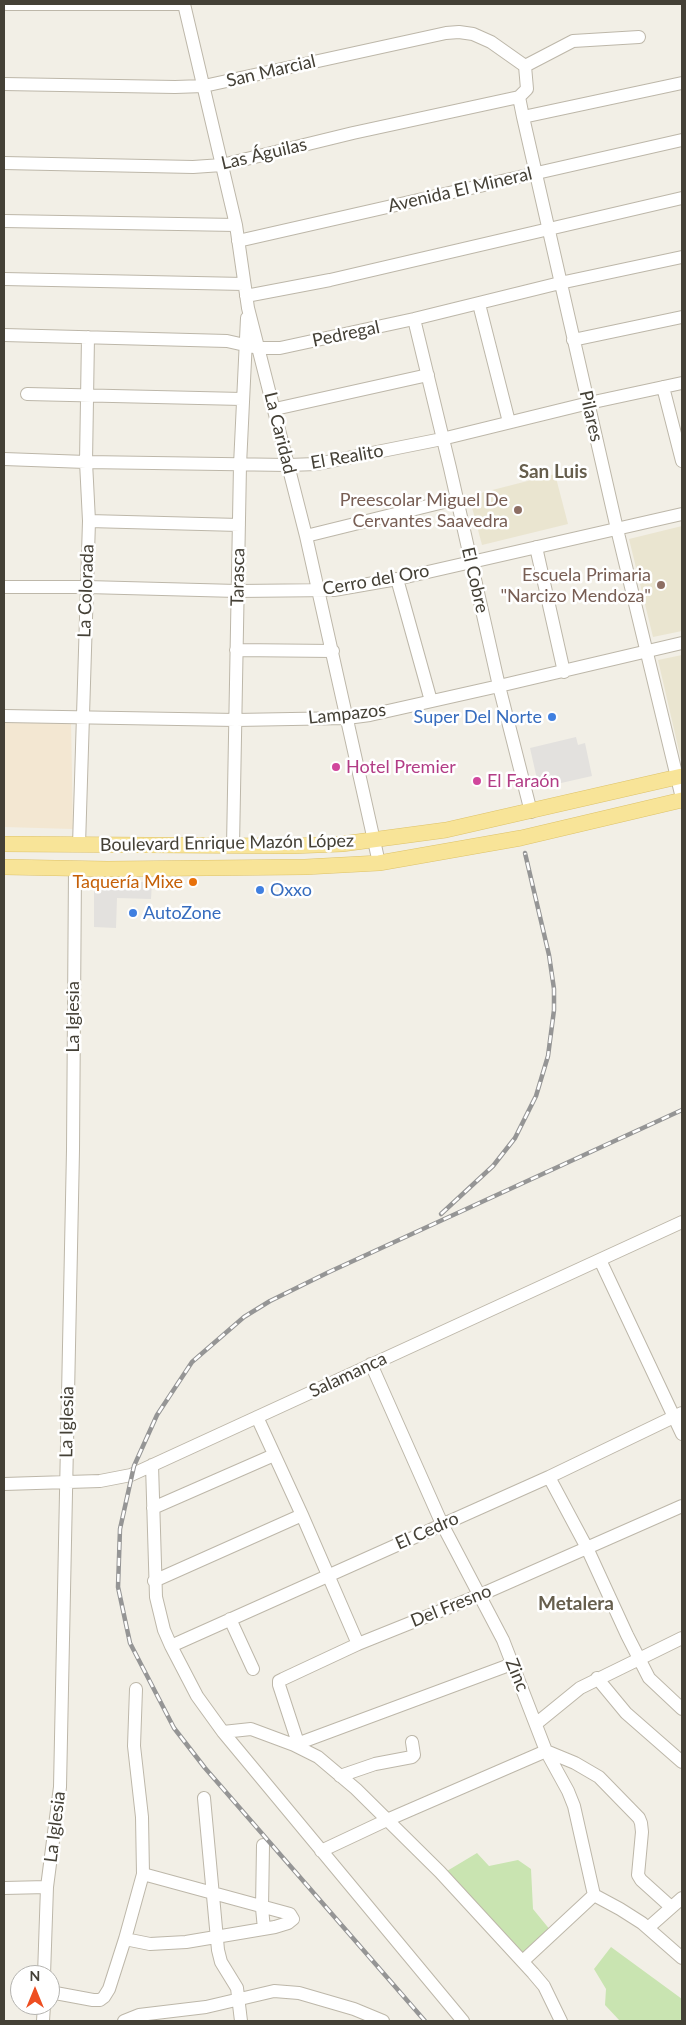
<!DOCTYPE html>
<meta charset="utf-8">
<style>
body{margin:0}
#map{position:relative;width:686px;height:2025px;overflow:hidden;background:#f2efe6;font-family:Lato,sans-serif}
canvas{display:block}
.frame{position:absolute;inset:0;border:5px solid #444036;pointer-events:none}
.north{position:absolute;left:10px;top:1965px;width:50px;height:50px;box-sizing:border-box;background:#fff;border:1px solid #b4b3af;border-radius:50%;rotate:0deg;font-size:14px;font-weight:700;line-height:20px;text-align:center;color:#444036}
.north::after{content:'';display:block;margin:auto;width:18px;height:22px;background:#ee4e21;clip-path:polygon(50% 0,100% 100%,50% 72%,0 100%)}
</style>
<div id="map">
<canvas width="686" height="2025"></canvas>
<div class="frame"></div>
<div class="north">N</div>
</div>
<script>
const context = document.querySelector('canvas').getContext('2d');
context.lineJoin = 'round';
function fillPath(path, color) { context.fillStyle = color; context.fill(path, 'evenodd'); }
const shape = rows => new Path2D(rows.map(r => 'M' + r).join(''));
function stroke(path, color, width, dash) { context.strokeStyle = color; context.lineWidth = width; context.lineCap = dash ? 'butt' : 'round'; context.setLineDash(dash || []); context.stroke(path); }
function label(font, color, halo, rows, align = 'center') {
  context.font = font + ' Lato,sans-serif'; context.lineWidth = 5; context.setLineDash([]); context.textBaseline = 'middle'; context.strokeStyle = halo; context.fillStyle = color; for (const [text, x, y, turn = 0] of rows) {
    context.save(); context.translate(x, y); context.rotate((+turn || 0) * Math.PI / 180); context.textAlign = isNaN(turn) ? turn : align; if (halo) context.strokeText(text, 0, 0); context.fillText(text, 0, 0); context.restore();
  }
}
fillPath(shape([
 [4,721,71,722,73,829,4,827]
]), '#f3e7d2');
fillPath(shape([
 [555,474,568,524,482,545,469,496],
 [682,526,682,631,653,637,629,539],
 [682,655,682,764,658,660]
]), '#eae5d0');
fillPath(shape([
 [477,1853,489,1866,518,1860,531,1869,533,1909,551,1931,523,1957,447,1871],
 [611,1947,682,1999,682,2021,620,2021,605,2005,606,1989,594,1969]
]), '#c9e4b1');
fillPath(shape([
 [576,737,578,745,585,743,592,776,539,788,530,748],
 [94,882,152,882,151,899,117,898,116,928,94,927]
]), '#e3e1de');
const minor = shape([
 [6,4,179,4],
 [184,4,236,225,248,308,306,536,379,863],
 [525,66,527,89,519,97,523,117,617,529,682,798],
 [525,66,573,41,639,37],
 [4,84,175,87,204,86,446,33,459,32,473,34,491,42,525,66],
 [523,117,682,83],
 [4,163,193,167,222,165,353,133,519,97],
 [4,221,236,225],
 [238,241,682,140],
 [4,279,244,284],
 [246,296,330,280,682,198],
 [479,304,509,422],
 [414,319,450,468,499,686,531,812],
 [4,335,227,341,258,348,280,348,414,319,560,283,682,257],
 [573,340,682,317],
 [663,387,682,461],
 [27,394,242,399],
 [275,409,428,375],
 [4,459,86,462,288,465,317,464,442,439,589,403,682,383],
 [89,521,239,525],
 [306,536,456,499],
 [536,547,564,672],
 [397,579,431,701],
 [4,587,87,587,237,591,334,590,397,579,682,514],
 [236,650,333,651],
 [4,716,236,720,347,718,370,715,499,686,682,643],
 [79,845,89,521,86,462,88,337],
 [233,846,240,465,247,318],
 [600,1260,682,1434],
 [371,1364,442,1524,503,1640,546,1751,568,1791,574,1806,594,1895,620,1909,642,1923,682,1958],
 [257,1417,302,1515,358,1644],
 [152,1465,156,1597,164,1630,171,1646,197,1696,223,1732,463,2021],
 [549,1477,587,1548,627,1635,649,1678,682,1709],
 [4,1484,100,1481,131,1475,682,1222],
 [153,1508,274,1455],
 [154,1581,302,1515],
 [230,1619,253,1669],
 [171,1646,549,1477,682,1413],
 [597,1678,626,1713,682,1762],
 [537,1723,580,1688,682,1638],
 [223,1732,251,1729,294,1745,512,1664],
 [298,1743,279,1685,279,1681,283,1679,358,1644,480,1595,682,1506],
 [294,1745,318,1757,356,1789,440,1872,533,1973,544,1986,561,2021],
 [340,1776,375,1764,412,1757,414,1755,412,1742],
 [204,1798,218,1950,221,1962,237,1988,241,2021],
 [263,1845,262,1908,264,1929],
 [321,1851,387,1820,546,1751,575,1763,599,1777,639,1818,641,1823,642,1832,638,1875,641,1880,671,1907],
 [4,1888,47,1887],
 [648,1928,682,1898],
 [125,1939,150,1944,186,1942,275,1927,288,1923,293,1919,290,1914,143,1874],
 [523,1961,594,1895],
 [44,1975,47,1887,60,1787,73,1150,75,869],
 [50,1992,93,2000,100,2000,104,1997,109,1989,125,1939,143,1874,142,1817,134,1746,136,1689],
 [43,2021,44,2005],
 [124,2021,139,2015,206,2007,274,1991,299,1993,354,2009,383,2021]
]);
const major = shape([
 [4,844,292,846,342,844,446,830,682,776],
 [4,867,107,869,305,867,379,863,521,838,682,800]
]);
stroke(minor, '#bdb7a9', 14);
stroke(major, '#ddc269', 16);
stroke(minor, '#fff', 12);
stroke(major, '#f8e498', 15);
const rail = shape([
 [441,1214,493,1166,515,1138,536,1096,548,1056,554,1010,554,989,549,955,525,853],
 [425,2021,205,1768,174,1728,130,1643,118,1587,120,1529,134,1466,157,1415,192,1362,244,1317,270,1301,329,1272,682,1110]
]);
stroke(rail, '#959595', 4.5);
stroke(rail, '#fff', 2.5, [8]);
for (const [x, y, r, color] of [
 [518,510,5,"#8d6e63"],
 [661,585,5,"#8d6e63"],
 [552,717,5,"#3f7fe0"],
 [336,767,5,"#d1479c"],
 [477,781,5,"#d1479c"],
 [193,882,5,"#e8710a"],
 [260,890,5,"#3f7fe0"],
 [133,913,5,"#3f7fe0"]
]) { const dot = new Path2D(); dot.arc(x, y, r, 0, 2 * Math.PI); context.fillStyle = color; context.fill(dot); stroke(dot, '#fff', 2); }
label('18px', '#444036', '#fff', [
 ["San Marcial",271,71,-13],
 ["Las Águilas",264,154,-13],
 ["Avenida El Mineral",460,190,-13],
 ["Pedregal",346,334,-12],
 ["Pilares",591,416,77],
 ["La Caridad",280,433,76],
 ["El Realito",347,457,-10],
 ["Tarasca",238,577,-89],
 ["Cerro del Oro",376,580,-10],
 ["El Cobre",475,580,77],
 ["La Colorada",86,591,-88],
 ["Lampazos",347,714,-6],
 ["Boulevard Enrique Mazón López",227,843,-1],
 ["La Iglesia",73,1017,-90],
 ["Salamanca",348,1375,-25],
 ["La Iglesia",67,1422,-89],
 ["El Cedro",427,1531,-24],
 ["Del Fresno",451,1606,-22],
 ["Zinc",517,1675,68],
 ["La Iglesia",55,1827,-83]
]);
label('18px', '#785e54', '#fff', [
 ["Preescolar Miguel De",508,500],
 ["Cervantes Saavedra",508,521],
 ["Escuela Primaria",651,575],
 ["\"Narcizo Mendoza\"",651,596]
], 'right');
label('18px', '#366cbe', '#fff', [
 ["Super Del Norte",542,717,"right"],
 ["Oxxo",270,890],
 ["AutoZone",143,913]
], 'left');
label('18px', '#b23c85', '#fff', [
 ["Hotel Premier",346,767],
 ["El Faraón",487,781]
], 'left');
label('18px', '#c56008', '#fff', [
 ["Taquería Mixe",183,882]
], 'right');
label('bold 19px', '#665e4d', '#fff', [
 ["San Luis",553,472],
 ["Metalera",576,1604]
]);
</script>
